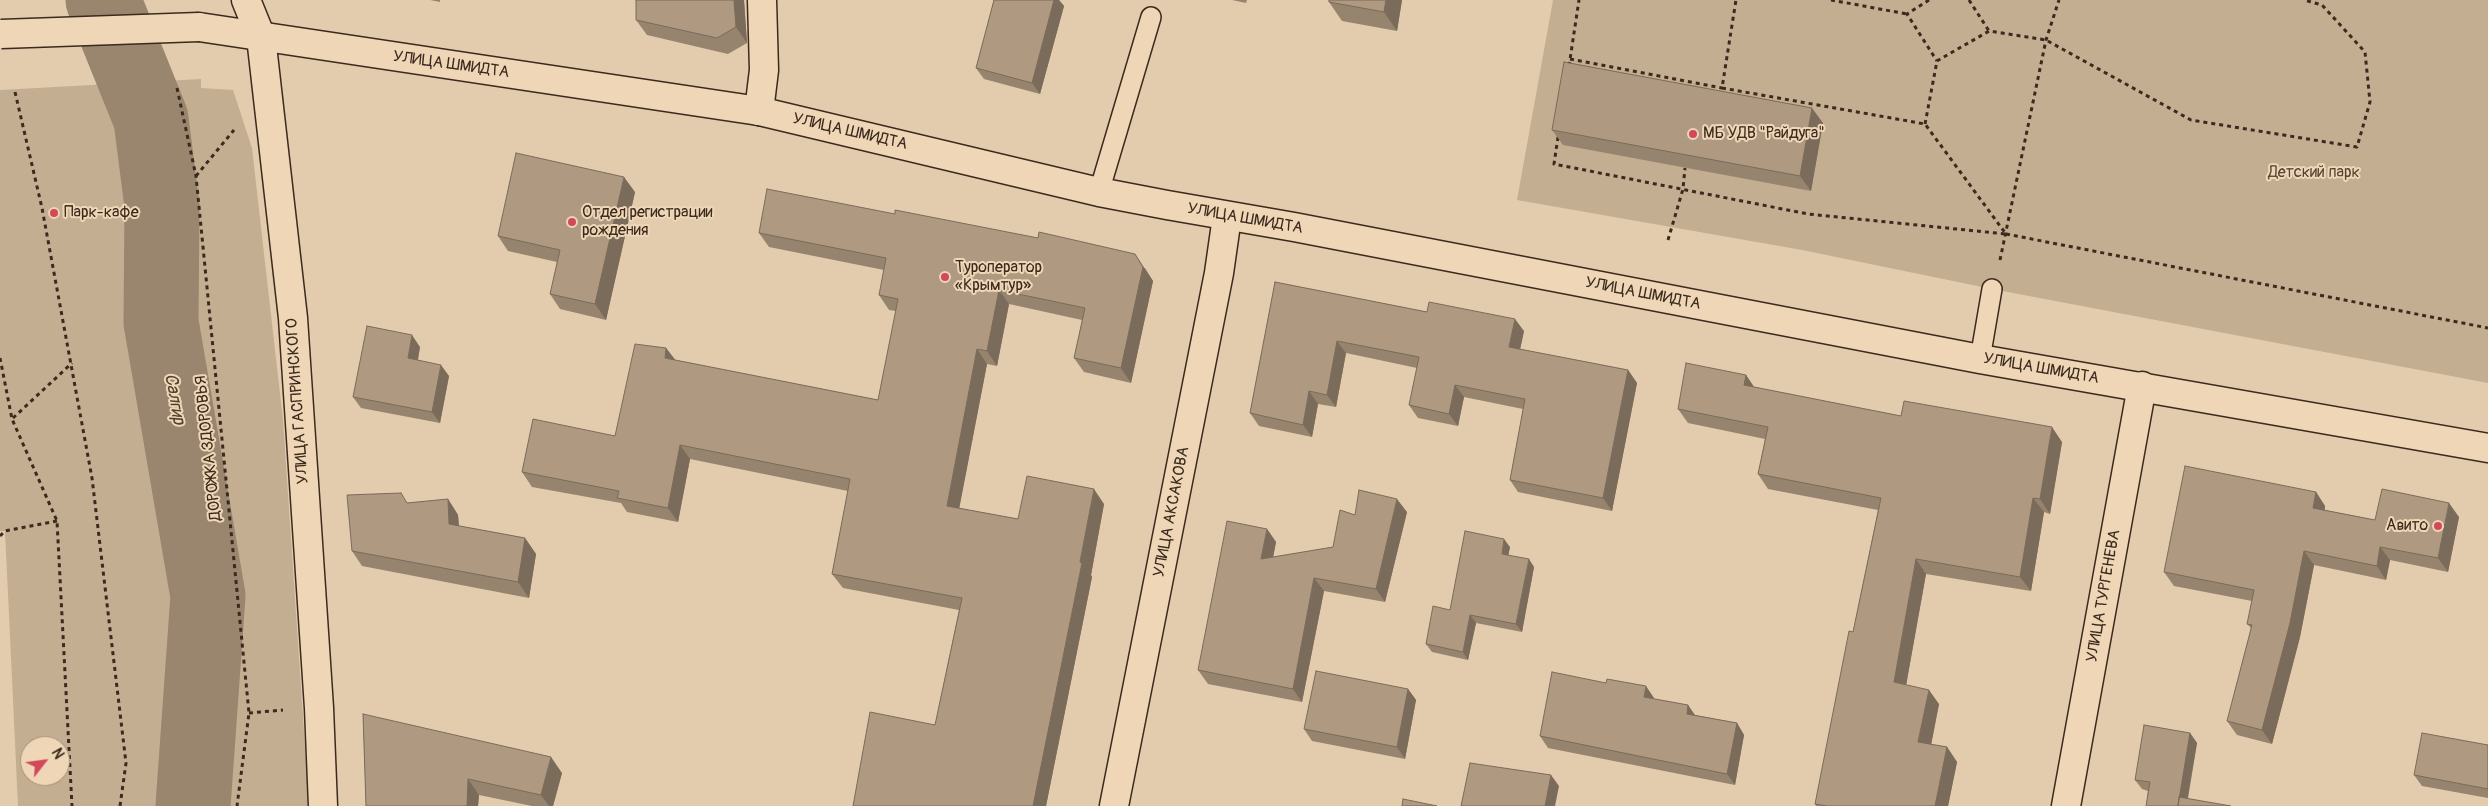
<!DOCTYPE html>
<meta charset="utf-8">
<style>
body{margin:0}
#map{position:relative;width:2488px;height:806px;overflow:hidden;background:#e3ccad;font-family:Pangolin,sans-serif}
canvas{display:block}
.north{position:absolute;left:20px;top:736px;width:50px;height:50px;box-sizing:border-box;background:#eed6b6;border:1px solid #a69179;border-radius:50%;rotate:60deg;font-size:14px;font-weight:700;line-height:20px;text-align:center;color:#3b2a1e}
.north::after{content:'';display:block;margin:auto;width:18px;height:22px;background:#d1495b;clip-path:polygon(50% 0,100% 100%,50% 72%,0 100%)}
</style>
<div id="map">
<canvas width="2488" height="806"></canvas>
<div class="north">N</div>
</div>
<script>
const context = document.querySelector('canvas').getContext('2d');
context.lineJoin = 'round';
function fillPath(path, color) { context.fillStyle = color; context.fill(path, 'evenodd'); }
const shape = rows => new Path2D(rows.map(r => 'M' + r).join(''));
function stroke(path, color, width, dash) { context.strokeStyle = color; context.lineWidth = width; context.lineCap = dash ? 'butt' : 'round'; context.setLineDash(dash || []); context.stroke(path); }
function label(font, color, halo, rows, align = 'center') {
  context.font = font + ' Pangolin,sans-serif'; context.lineWidth = 4; context.setLineDash([]); context.textBaseline = 'middle'; context.strokeStyle = halo; context.fillStyle = color; for (const [text, x, y, turn = 0] of rows) {
    context.save(); context.translate(x, y); context.rotate((+turn || 0) * Math.PI / 180); context.textAlign = isNaN(turn) ? turn : align; if (halo) context.strokeText(text, 0, 0); context.fillText(text, 0, 0); context.restore();
  }
}
fillPath(shape([
 [1553,0,2488,0,2488,383,1992,289,1802,250,1517,200],
 [201,79,201,88,233,90,252,148,283,420,309,806,18,806,5,531,0,531,0,90],
 [30,746,60,746,60,776,30,776]
]), '#c4ae92');
stroke(shape([
 [103,0,151,119,162,206,161,322,208,596,193,806]
]), '#9a856e', 75);
const lane = shape([
 [1099,192,1151,17],
 [1980,359,1992,289]
]);
const street = shape([
 [246,0,261,37,293,318,319,708,323,806],
 [759,111,764,70,762,0],
 [1114,806,1219,273,1227,217],
 [2066,806,2142,386]
]);
const secondary = shape([
 [199,27,759,111,1099,192,1167,205,1294,227,1980,359,2488,448]
]);
stroke(lane, '#3b2a1e', 22);
stroke(street, '#3b2a1e', 31);
stroke(secondary, '#3b2a1e', 31);
stroke(shape([
 [1831,0,1907,14],
 [1929,0,1907,14,1937,61],
 [1969,0,1989,31],
 [1570,59,1722,88],
 [1569,66,1579,0],
 [177,88,196,176,249,713,237,806],
 [15,92,42,208,92,478,126,763,120,806],
 [1925,124,1937,61,1989,31,2046,40,2191,120,2357,147,2370,102,2365,52,2322,5,2304,0],
 [1558,137,1554,164,1808,214,2006,234,1925,124,1722,88,1736,0],
 [196,176,234,130],
 [2006,234,2488,328],
 [1668,240,1683,189,1685,168],
 [2000,260,2046,40,2059,0],
 [0,358,12,419,57,521,72,806],
 [13,418,72,363],
 [0,536,5,531,57,521],
 [249,713,283,710]
]), '#3b2a1e', 3, [4, 4]);
stroke(lane, '#eed6b6', 19);
stroke(street, '#eed6b6', 28);
stroke(secondary, '#eed6b6', 28);
const secondaryBridge = shape([
 [1,34,199,27]
]);
stroke(secondaryBridge, '#3b2a1e', 31, []);
stroke(secondaryBridge, '#eed6b6', 28);
fillPath(shape([
 [430,0,440,0,440,2],
 [744,0,747,43,728,54,647,35,636,20],
 [994,0,1059,0,1064,6,1040,94,984,79,976,68],
 [1232,0,1247,0,1246,3],
 [1402,0,1397,31,1342,21,1329,2],
 [1823,123,1811,191,1563,145,1552,130],
 [635,192,606,320,560,309,550,294,557,262,508,251,498,236],
 [759,233,1145,268,1153,281,1131,383,1084,372,1074,358,1082,320,1009,304,997,366,987,364,959,508,1018,519,1104,504,1091,575,1092,577,1046,806,853,806,935,725,959,610,843,588,832,574,848,491,690,459,678,522,627,512,621,503,532,487,522,472,615,436,666,348,675,360,878,400,896,311,889,310,879,295,884,270,769,247],
 [1275,282,1524,331,1520,349,1628,370,1637,383,1612,511,1518,492,1510,480,1523,409,1464,397,1458,426,1418,418,1409,405,1417,368,1346,353,1336,407,1318,404,1312,437,1259,426,1250,413],
 [420,347,418,360,449,376,440,423,361,408,353,397],
 [1746,375,1754,387,1901,416,2062,442,2050,514,2044,512,2031,591,1926,574,1906,685,1939,704,1931,744,1947,747,1957,762,1948,806,1816,806,1815,804,1853,632,1878,510,1768,489,1758,474,1765,439,1688,423,1678,409],
 [2316,492,2325,506,2325,510,2375,520,2459,517,2448,572,2390,560,2386,580,2314,565,2300,637,2272,744,2237,735,2227,721,2251,628,2247,624,2252,601,2174,586,2164,572],
 [448,499,458,515,459,526,525,538,536,554,529,598,362,566,352,551,408,503],
 [1407,512,1385,602,1324,591,1302,702,1208,684,1198,670,1267,529,1276,542,1273,557,1333,547,1355,515],
 [1510,547,1508,555,1534,567,1522,632,1476,623,1468,660,1432,652,1426,644,1450,610],
 [1408,689,1416,700,1405,759,1312,741,1304,729],
 [1654,698,1654,699,1688,705,1695,715,1737,723,1744,735,1735,785,1548,748,1540,736],
 [363,714,562,773,553,806,532,806,479,795,478,806,366,806],
 [2190,733,2197,743,2188,799,2146,806,2148,791,2142,789,2135,780],
 [2488,745,2488,798,2422,786,2414,775]
]), '#96846e');
fillPath(shape([
 [734,0,744,0,747,43,736,27],
 [1054,0,1059,0,1064,6,1040,94,1032,83],
 [1386,0,1402,0,1397,31,1384,12],
 [1812,108,1823,123,1811,191,1800,176],
 [624,177,635,192,606,320,595,304],
 [1135,254,1153,281,1131,383,1121,368],
 [999,290,1009,304,997,366,987,351],
 [1515,319,1524,331,1518,359,1509,347],
 [412,335,420,347,416,369,408,358],
 [1337,341,1346,353,1336,407,1327,395],
 [666,348,677,362,665,358],
 [977,349,987,364,957,520,947,506],
 [441,365,449,376,440,423,432,412],
 [1628,370,1637,383,1612,511,1603,498],
 [1746,375,1756,390,1744,385],
 [1455,385,1464,397,1458,426,1449,414],
 [1309,391,1318,404,1312,437,1303,425],
 [2052,427,2062,442,2050,514,2040,499],
 [680,445,690,459,678,522,668,508],
 [1094,489,1104,504,1091,575,1092,577,1046,806,1033,806],
 [2316,492,2325,506,2322,522,2313,508],
 [2033,498,2044,512,2031,591,2020,577],
 [448,499,458,515,460,539,449,524],
 [1397,499,1407,512,1385,602,1376,589],
 [2449,503,2459,517,2448,572,2438,558],
 [1267,529,1276,542,1270,573,1261,559],
 [525,538,536,554,529,598,518,582],
 [1504,539,1510,547,1507,562,1502,554],
 [2380,547,2390,560,2386,580,2377,566],
 [2304,551,2314,565,2300,637,2272,744,2262,730],
 [1529,559,1534,567,1522,632,1516,624],
 [1916,559,1926,574,1904,697,1894,682],
 [1314,578,1324,591,1302,702,1293,689],
 [1470,615,1476,623,1468,660,1463,652],
 [1646,686,1654,698,1652,708,1644,697],
 [1408,689,1416,700,1405,759,1397,747],
 [1929,690,1939,704,1929,756,1918,742],
 [1688,705,1696,717,1687,714],
 [1737,723,1744,735,1735,785,1727,774],
 [2190,733,2197,743,2186,806,2178,806],
 [1947,747,1957,762,1948,806,1935,806],
 [551,757,562,773,553,806,549,806,541,795],
 [1551,775,1559,786,1555,806,1545,806],
 [468,779,479,795,478,806,467,806]
]), '#7a6b5a');
const building = shape([
 [636,0,734,0,736,27,717,38,636,20,636,0],
 [994,0,1054,0,1032,83,976,68,994,0],
 [1329,0,1386,0,1384,12,1329,2,1329,0],
 [1564,62,1812,108,1800,176,1552,130,1564,62],
 [516,153,624,177,595,304,550,294,560,250,498,236,516,153],
 [767,189,895,214,895,210,1038,238,1039,232,1135,254,1143,267,1121,368,1074,358,1085,308,999,290,987,351,977,349,947,506,1018,519,1027,476,1094,489,1080,562,1082,563,1033,806,853,806,870,712,935,725,962,598,832,574,850,479,680,445,668,508,617,498,619,491,522,472,533,419,615,436,635,344,666,348,665,358,878,400,898,299,879,295,886,258,759,233,767,189],
 [1275,282,1427,312,1429,302,1515,319,1509,347,1628,370,1603,498,1510,480,1525,399,1455,385,1449,414,1409,405,1419,357,1337,341,1327,395,1309,391,1303,425,1250,413,1275,282],
 [367,326,412,335,408,358,441,365,432,412,353,397,367,326],
 [1686,363,1746,375,1744,385,1901,416,1904,401,2052,427,2040,499,2033,498,2020,577,1916,559,1894,682,1929,690,1918,742,1947,747,1935,806,1827,806,1815,804,1849,631,1853,632,1881,498,1758,474,1768,427,1678,409,1686,363],
 [2185,466,2316,492,2313,508,2375,520,2382,489,2449,503,2438,558,2380,547,2377,566,2304,551,2290,623,2262,730,2227,721,2252,625,2247,624,2254,590,2164,572,2185,466],
 [1359,490,1397,499,1376,589,1314,578,1293,689,1198,670,1227,521,1267,529,1261,559,1333,547,1340,510,1355,515,1359,490],
 [401,493,407,503,448,499,449,524,525,538,518,582,352,551,347,495,401,493],
 [1465,531,1504,539,1502,554,1529,559,1516,624,1470,615,1463,652,1426,644,1433,606,1450,610,1465,531],
 [1316,671,1408,689,1397,747,1304,729,1316,671],
 [1552,672,1606,683,1607,679,1646,686,1644,697,1688,705,1687,714,1737,723,1727,774,1540,736,1552,672],
 [363,714,551,757,541,795,468,779,467,806,366,806,363,714],
 [2144,725,2190,733,2178,806,2146,806,2150,782,2135,780,2144,725],
 [2422,733,2488,745,2488,789,2414,775,2422,733],
 [1470,763,1551,775,1545,806,1461,806,1470,763],
 [2179,797,2231,806,2178,806,2179,797],
 [1403,799,1437,806,1402,806,1403,799]
]);
fillPath(building, '#af9980');
stroke(building, '#7a6b5a', 1);
for (const [x, y, r, color] of [
 [1693,134,5,"#d1495b"],
 [54,213,5,"#d1495b"],
 [572,222,5,"#d1495b"],
 [945,277,5,"#d1495b"],
 [2438,526,5,"#d1495b"]
]) { const dot = new Path2D(); dot.arc(x, y, r, 0, 2 * Math.PI); context.fillStyle = color; context.fill(dot); stroke(dot, '#eed6b6', 2); }
label('16px', '#3b2a1e', '#eed6b6', [
 ["УЛИЦА ШМИДТА",451,65,8],
 ["УЛИЦА ШМИДТА",850,132,13],
 ["УЛИЦА ШМИДТА",1245,219,10],
 ["УЛИЦА ШМИДТА",1643,294,11],
 ["УЛИЦА ШМИДТА",2041,369,10],
 ["УЛИЦА ГАСПРИНСКОГО",298,401,-94],
 ["ДОРОЖКА ЗДОРОВЬЯ",209,448,-96],
 ["УЛИЦА АКСАКОВА",1172,512,-79],
 ["УЛИЦА ТУРГЕНЕВА",2104,596,-80]
]);
label('16px', '#3b2a1e', '#eed6b6', [
 ["МБ УДВ \"Райдуга\"",1703,134],
 ["Парк-кафе",64,213],
 ["Отдел регистрации",582,213],
 ["рождения",582,231],
 ["Туроператор",955,268],
 ["«Крымтур»",955,286],
 ["Авито",2428,526,"right"]
], 'left');
label('16px', '#564435', '#eed6b6', [
 ["Детский парк",2314,173]
]);
label('italic 18px', '#534132', '#eed6b6', [
 ["Салгир",174,399,80]
]);
</script>
